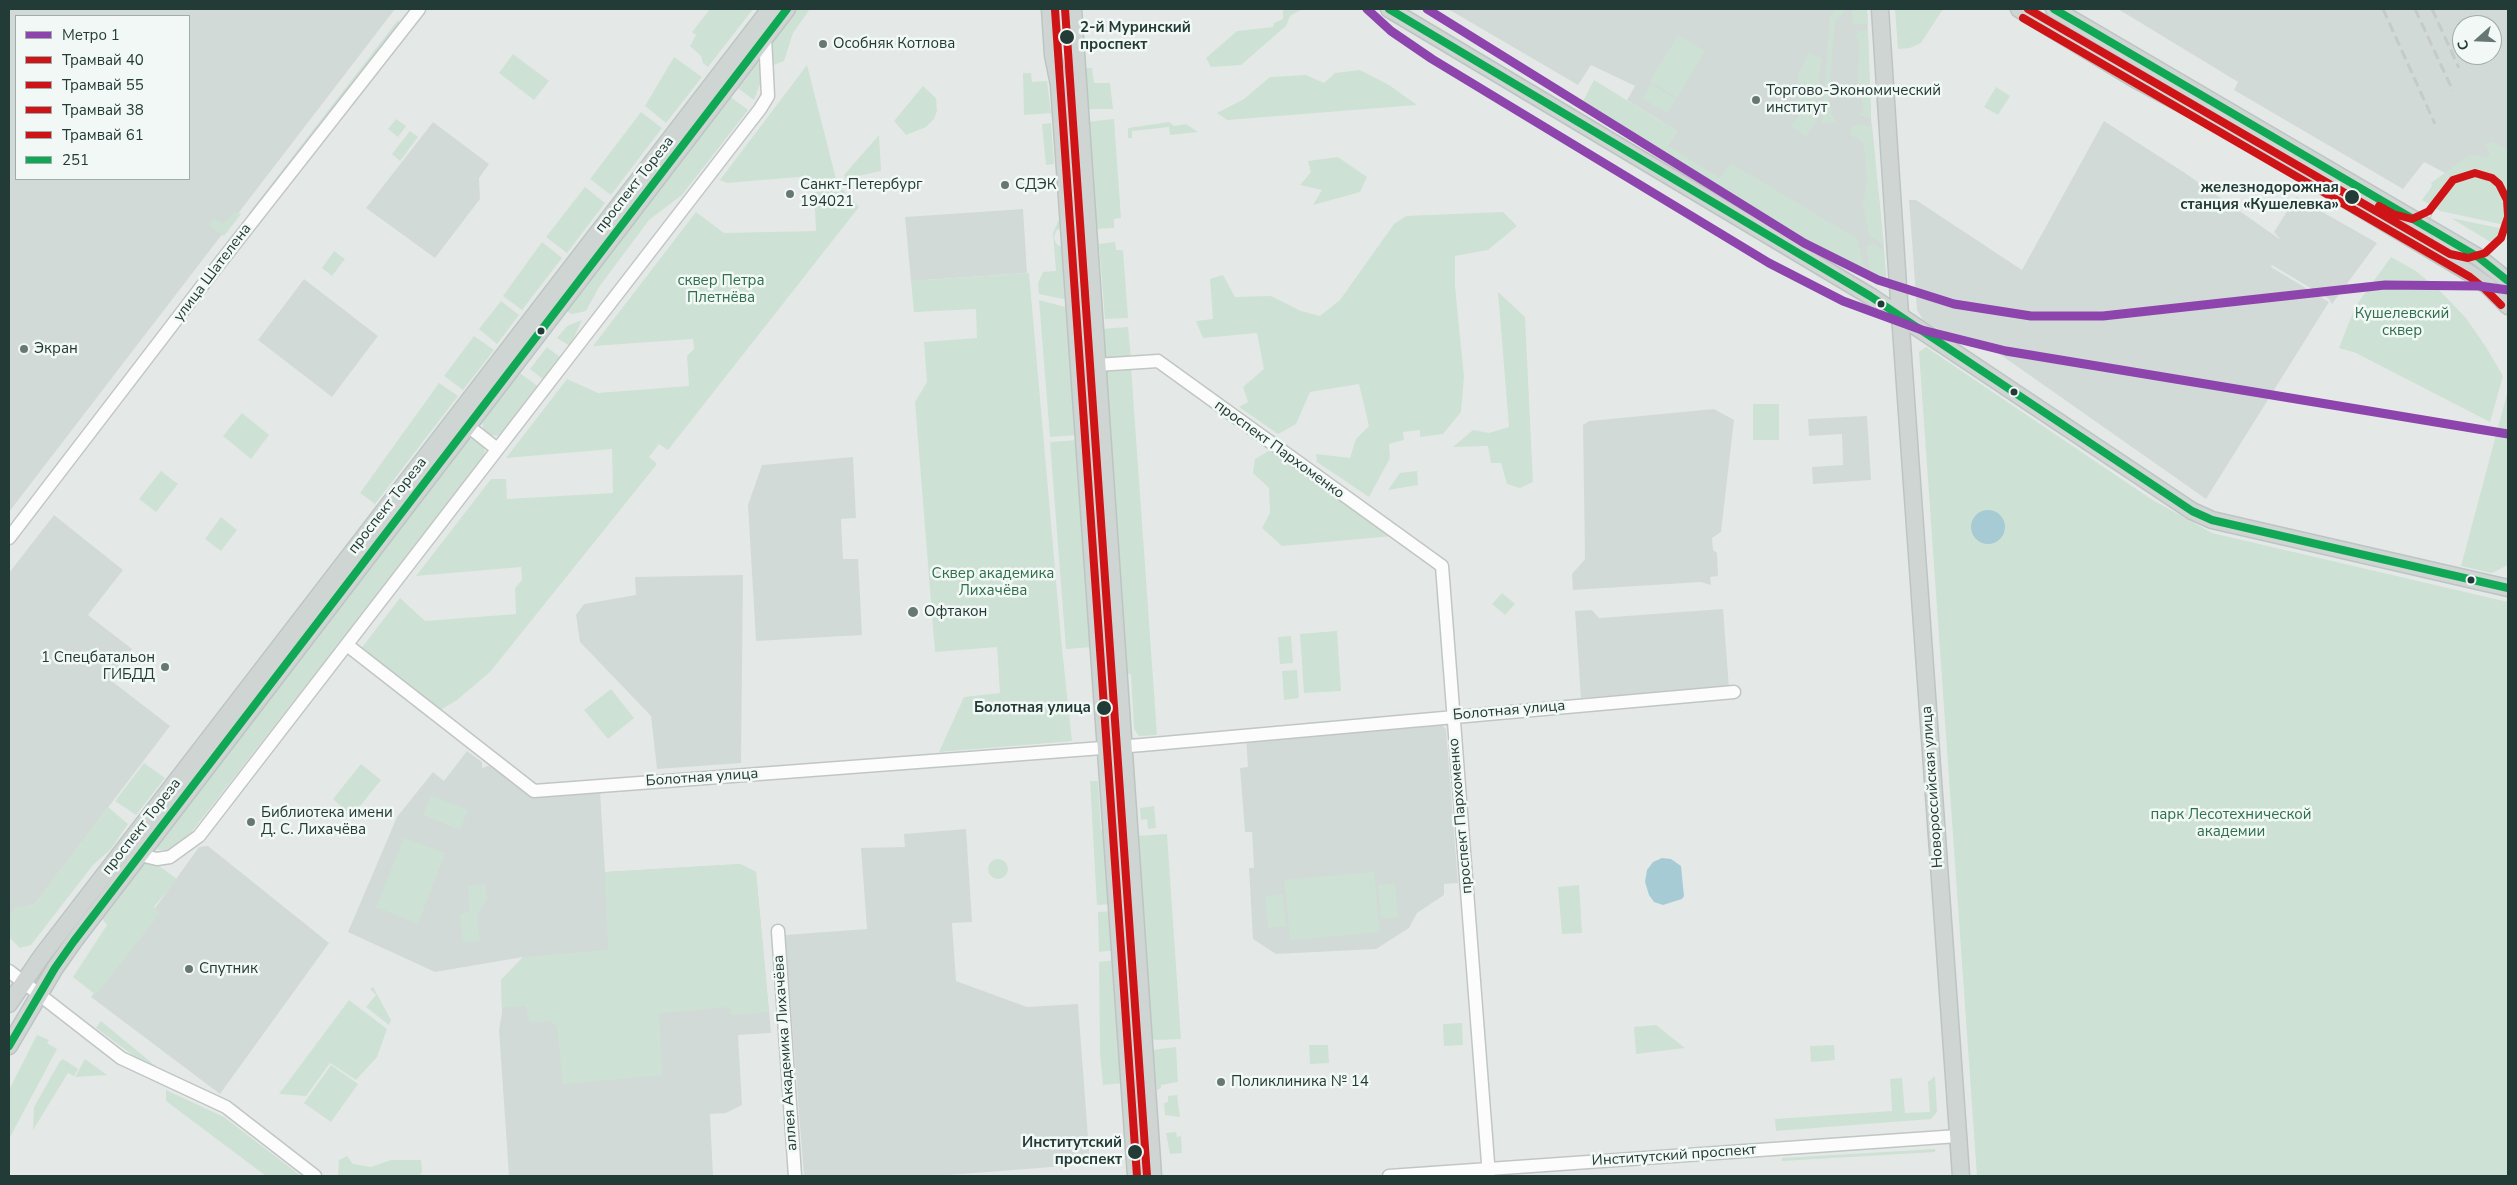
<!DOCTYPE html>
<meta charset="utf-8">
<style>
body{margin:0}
#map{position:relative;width:2517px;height:1185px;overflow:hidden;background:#e4e9e7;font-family:"Nunito Sans",sans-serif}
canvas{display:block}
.frame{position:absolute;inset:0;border:10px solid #233b36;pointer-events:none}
.legend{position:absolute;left:15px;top:15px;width:175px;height:165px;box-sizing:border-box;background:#f2f8f5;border:1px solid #9faca9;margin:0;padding:6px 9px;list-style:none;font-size:15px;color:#233b36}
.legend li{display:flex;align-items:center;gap:10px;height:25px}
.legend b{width:25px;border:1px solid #9faca9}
.north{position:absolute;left:2452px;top:15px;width:50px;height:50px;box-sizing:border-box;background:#f2f8f5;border:1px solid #9faca9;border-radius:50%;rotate:250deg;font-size:14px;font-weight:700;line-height:20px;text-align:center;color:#233b36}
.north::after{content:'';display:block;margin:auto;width:18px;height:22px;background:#677874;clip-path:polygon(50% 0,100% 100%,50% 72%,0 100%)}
</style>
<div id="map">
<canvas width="2517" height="1185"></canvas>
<div class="frame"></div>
<ul class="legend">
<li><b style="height:6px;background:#8e44ad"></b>Метро 1</li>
<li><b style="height:6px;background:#ce1417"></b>Трамвай 40</li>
<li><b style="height:6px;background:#ce1417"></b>Трамвай 55</li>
<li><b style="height:6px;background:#ce1417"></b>Трамвай 38</li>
<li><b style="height:6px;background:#ce1417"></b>Трамвай 61</li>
<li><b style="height:6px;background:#10a855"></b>251</li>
</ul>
<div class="north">С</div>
</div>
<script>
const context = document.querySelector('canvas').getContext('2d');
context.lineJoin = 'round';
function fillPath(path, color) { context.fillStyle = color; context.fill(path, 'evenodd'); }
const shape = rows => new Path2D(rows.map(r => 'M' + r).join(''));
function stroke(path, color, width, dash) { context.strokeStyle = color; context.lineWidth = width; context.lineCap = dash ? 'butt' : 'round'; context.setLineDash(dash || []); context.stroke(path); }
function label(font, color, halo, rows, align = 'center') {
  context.font = font + ' "Nunito Sans",sans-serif'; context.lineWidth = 5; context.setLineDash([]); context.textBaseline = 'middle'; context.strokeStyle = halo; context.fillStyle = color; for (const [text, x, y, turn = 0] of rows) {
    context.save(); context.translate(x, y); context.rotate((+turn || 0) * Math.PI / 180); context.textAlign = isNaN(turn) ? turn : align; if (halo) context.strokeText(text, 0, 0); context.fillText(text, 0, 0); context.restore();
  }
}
fillPath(shape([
 [9,9,395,9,9,512],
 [16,16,189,16,189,179,16,179],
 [1448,9,1867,9,1871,118,1884,250,1886,276,1884,280,1880,283,1866,277,1662,155,1677,131,1627,100,1635,86,1591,65,1578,85],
 [2118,9,2508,9,2508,161,2456,167,2445,173,2424,162,2403,189,2234,90,2238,82],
 [2462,25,2492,25,2492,55,2462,55],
 [2104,121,2185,173,2281,240,2274,232,2296,197,2377,243,2332,304,2329,299,2272,265,2271,267,2329,302,2206,499,1981,341,1965,345,1923,320,1917,310,1909,200,1916,200,2022,270],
 [433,122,489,164,479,178,480,199,435,258,366,208],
 [1023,209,1027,273,911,281,905,217],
 [304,279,378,336,332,397,258,340],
 [1714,409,1734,420,1721,532,1712,538,1713,550,1717,553,1718,576,1710,577,1711,585,1701,582,1573,590,1572,574,1585,559,1583,425,1589,421],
 [1867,416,1871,480,1813,484,1812,467,1843,465,1842,434,1809,436,1808,419],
 [853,457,856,518,841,519,843,559,858,559,862,635,756,641,748,505,762,465],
 [54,515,123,570,88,615,132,649,109,679,170,726,34,905,16,908,9,916,9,573],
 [743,575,741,763,657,769,651,716,580,642,576,615,584,604,636,595,635,577],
 [1723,609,1729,688,1581,698,1575,611,1592,610,1599,618],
 [1439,722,1446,729,1458,883,1444,884,1444,895,1417,913,1409,928,1376,949,1276,954,1253,939,1249,868,1254,868,1252,832,1245,832,1240,768,1248,767,1246,738],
 [467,751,482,762,482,768,494,764,534,795,600,791,605,872,740,864,756,872,771,1033,738,1035,742,1105,726,1113,710,1114,713,1176,509,1176,499,1030,502,1012,501,980,523,957,435,972,348,932,397,817,433,772,444,781],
 [966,829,972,922,952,923,956,981,1027,1007,1078,1004,1090,1164,936,1176,804,1176,785,935,867,929,861,848,905,847,904,834],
 [208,846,329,943,220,1094,91,997,199,847]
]), '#d2dad7');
fillPath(shape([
 [710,9,753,9,708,67,703,63,701,56,690,46,696,35,692,32],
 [794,9,810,9,793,33,784,61,771,66,771,39],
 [1283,9,1302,9,1290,16,1286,26,1241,65,1211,67,1206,58,1237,31,1273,27,1274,23,1283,19],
 [1835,9,1846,9,1835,22,1828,101,1835,122,1822,123,1830,17],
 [1852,9,1867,9,1868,24,1853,24],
 [1895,9,1943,9,1921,43,1910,48,1898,49],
 [398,20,401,26,253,214,249,213],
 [1868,30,1871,118,1859,115,1864,112,1858,86,1859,41,1855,35,1858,31],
 [1678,35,1705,51,1677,98,1650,81],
 [1809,53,1821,58,1815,123,1806,137,1791,126,1799,115,1798,75],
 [513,54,549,81,534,100,499,73],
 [674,57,702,77,666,123,645,106],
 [755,60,760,64,762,79,754,100,735,86],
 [807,65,836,179,811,179,810,176,727,183,720,180],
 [1085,68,1092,68,1094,83,1110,83,1113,109,1086,109,1083,80],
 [1360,70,1389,85,1417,105,1227,120,1217,113,1244,99,1270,77,1306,75,1324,83,1335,73],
 [1023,73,1031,73,1032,82,1047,81,1051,113,1024,115],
 [1594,80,1677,131,1668,146,1720,178,1731,163,1857,239,1866,277,1580,107],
 [1651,84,1676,99,1667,113,1642,98],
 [923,86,936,98,937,111,934,119,926,127,906,135,894,121],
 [1996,87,2010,96,1998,115,1984,107],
 [728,95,748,110,682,195,649,220,599,287,586,311,572,314,564,310],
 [641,112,662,128,611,195,590,179],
 [396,119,406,126,398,137,388,129],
 [1114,119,1121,218,1114,219,1114,228,1094,229,1087,122],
 [1169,122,1174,126,1186,124,1198,132,1170,135,1169,127,1132,131,1132,138,1128,138,1128,128],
 [1051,123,1054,164,1046,165,1042,124],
 [1853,125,1872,126,1884,246,1869,235,1863,205,1867,180,1865,154,1863,142,1849,134],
 [410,131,418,137,400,161,392,154],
 [879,135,881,171,845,179,844,175],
 [2491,141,2508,151,2508,198,2505,190,2493,177,2475,172,2452,178,2432,206,2422,200,2432,186,2431,183,2468,156,2477,155,2486,158,2490,154,2485,145],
 [1338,157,1367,177,1360,192,1313,205,1322,190,1300,185,1311,172,1308,161],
 [2468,175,2483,176,2498,185,2505,200,2505,225,2440,211,2435,208,2448,186,2454,181],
 [814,186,840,187,859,207,668,450,659,444,649,457,657,464,490,672,457,700,439,711,360,650,400,598,425,621,516,614,515,588,522,580,521,567,416,576,491,479,506,479,507,499,613,493,612,449,506,458,567,379,598,393,689,386,687,356,694,349,693,339,593,346,696,212,724,233,816,231],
 [585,187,605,203,567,253,546,237],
 [236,211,241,214,224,236,209,225,214,218,223,224],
 [1503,212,1517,226,1488,250,1455,256,1455,286,1464,377,1461,412,1443,434,1420,437,1420,430,1403,432,1404,440,1389,444,1390,458,1369,497,1317,462,1316,454,1350,458,1356,439,1369,426,1359,384,1310,392,1296,424,1278,434,1239,407,1248,402,1243,387,1264,369,1257,333,1203,338,1196,321,1213,319,1210,279,1223,275,1235,297,1271,296,1301,311,1320,316,1340,300,1394,224,1406,216],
 [1061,215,1062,227,1056,231,1054,238,1057,245,1064,247,1068,297,1063,299,1039,294,1038,283,1043,272,1056,271,1053,233],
 [2451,218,2504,229,2495,243,2492,243],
 [542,242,562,258,522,310,503,296],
 [1115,242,1116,250,1123,250,1128,318,1105,319,1099,244],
 [1872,243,1884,250,1886,276,1880,283,1872,280,1866,247],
 [334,251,345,259,332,276,322,268],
 [2391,257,2416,271,2441,292,2466,318,2486,347,2503,376,2490,422,2356,353,2339,348,2355,307],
 [1029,273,1062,649,1072,741,939,752,964,697,1000,693,997,647,935,652,915,402,927,382,924,342,977,338,976,309,914,312,911,281],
 [1498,292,1525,317,1533,482,1520,488,1507,484,1501,463,1491,463,1488,446,1453,447,1473,430,1489,433,1509,427],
 [1039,300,1069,308,1078,435,1050,437],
 [501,301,519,315,497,344,479,329],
 [582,320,570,346,557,338,567,326],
 [1128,327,1131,358,1104,360,1101,329],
 [474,336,494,350,463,390,444,376],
 [547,347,561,358,544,380,530,369],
 [1926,347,2151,499,2212,533,2508,602,2508,1176,1977,1176,1919,352],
 [1131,367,1157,735,1139,736,1134,729,1131,674,1126,674,1104,369],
 [517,371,539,387,501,436,488,435,483,430,482,417],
 [439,383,458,396,375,504,360,493],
 [2508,390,2508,565,2492,573,2461,566],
 [1753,404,1779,404,1779,440,1753,440],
 [242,413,269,435,251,459,223,436],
 [466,438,478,440,483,445,485,451,482,462,413,554,308,683,185,840,167,851,157,849,160,838],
 [1078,440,1093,647,1066,649,1050,442],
 [1272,449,1393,536,1282,546,1262,528,1270,513,1269,488,1253,473,1255,459],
 [161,471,178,484,156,512,139,499],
 [1417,471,1418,485,1388,490,1400,473],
 [221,517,237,530,221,551,205,539],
 [1502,593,1515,604,1505,615,1492,604],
 [1337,631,1341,691,1304,693,1300,634],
 [1291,636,1293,663,1280,664,1278,637],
 [1297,670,1299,698,1284,700,1282,671],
 [611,689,634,718,608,739,584,710],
 [144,763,165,778,136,815,115,801],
 [361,764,381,780,352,816,333,799],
 [1090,781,1098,781,1101,830,1106,830,1111,904,1097,905],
 [431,795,468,810,460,830,423,815],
 [1154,806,1156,828,1148,829,1147,819,1141,820,1140,808],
 [108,807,128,824,111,849,93,865,31,945,20,948,9,937,9,916,16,907,34,905],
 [1167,834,1181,1039,1157,1040,1152,1039,1137,836],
 [404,838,445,853,418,924,376,907],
 '988 869a10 10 0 1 1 20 0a10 10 0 1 1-20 0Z',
 [147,862,155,863,177,879,154,907,160,913,96,995,73,977,107,925,100,916,139,865],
 [740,864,756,872,769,1012,731,1015,730,1007,659,1013,662,1075,563,1084,557,1026,549,1021,531,1023,528,1019,526,1006,502,1008,501,980,524,957,608,950,605,872],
 [1374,872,1380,932,1290,940,1284,880],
 [485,884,487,899,477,916,480,941,463,942,460,914,470,912,468,887],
 [1395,884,1398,917,1381,919,1378,885],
 [1579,885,1582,933,1562,934,1558,887],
 [1283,894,1286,926,1268,928,1265,896],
 [1111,911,1115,950,1099,952,1098,912],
 [1115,960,1124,1083,1103,1085,1100,1054,1099,962],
 [373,987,391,1020,389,1025,366,1007,376,995,370,989],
 [349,1000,387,1029,377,1057,356,1080,330,1063,306,1096,279,1094],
 [101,1021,158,1068,134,1056,96,1028],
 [1462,1023,1463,1045,1444,1046,1443,1024],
 [1656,1025,1685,1048,1636,1054,1634,1027],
 [37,1035,49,1040,47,1043,57,1049,9,1139,9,1090],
 [1309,1045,1328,1045,1329,1063,1310,1064],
 [1834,1045,1835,1060,1811,1062,1810,1046],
 [1176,1047,1178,1082,1161,1085,1161,1088,1157,1090,1152,1050],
 [63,1059,78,1069,74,1076,68,1073,33,1130,34,1107,60,1061],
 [85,1059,107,1075,75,1077],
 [331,1065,358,1084,331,1122,304,1103],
 [1935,1076,1937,1112,1931,1119,1776,1131,1775,1119,1892,1111,1890,1079,1902,1078,1905,1113,1930,1112,1928,1082],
 [166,1090,224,1117,301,1176,266,1176,166,1101],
 [1177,1095,1180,1117,1165,1115,1164,1103,1168,1102,1168,1096],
 [1176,1132,1177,1137,1181,1136,1182,1153,1170,1154,1166,1133],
 [1935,1149,1935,1152,1782,1161,1782,1158],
 [347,1156,353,1164,371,1167,391,1160,421,1160,422,1171,420,1176,338,1176,339,1160]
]), '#cee1d5');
fillPath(shape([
 '1971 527a17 17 0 1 1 34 0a17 17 0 1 1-34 0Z',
 [1662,858,1671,859,1681,866,1684,896,1682,899,1663,905,1654,902,1649,895,1645,882,1647,870,1653,862]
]), '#a7cbd5');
const minor = shape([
 [1096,365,1158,361,1442,566,1489,1176],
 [468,426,497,449],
 [9,538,212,273,419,9],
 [347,645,534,791,1142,745,1734,692],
 [140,855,157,859,170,857,199,836,760,109,768,96,765,37],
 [778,931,795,1176],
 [9,971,121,1058,226,1107,315,1176],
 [1389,1176,1958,1136]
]);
const major = shape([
 [1050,9,1053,55,1059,85,1136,1176],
 [1073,9,1153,1176],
 [1389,9,1870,296,2192,511,2212,520,2508,588],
 [1880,9,1898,286,1961,1176],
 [2019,9,2135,79,2223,126,2468,272,2488,286,2508,306],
 [2054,9,2478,257,2508,281],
 [9,1004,41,957,770,9],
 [9,1046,55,968,74,941,787,9]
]);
stroke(minor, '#c1c6c4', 15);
stroke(major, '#bdc5c3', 19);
stroke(minor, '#fbfcfb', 12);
stroke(major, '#ced5d3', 16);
stroke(shape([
 [2435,205,2429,222,2430,233,2435,243,2445,251]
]), '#c6cac9', 1);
stroke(shape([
 [2383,9,2435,124],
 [2415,9,2453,91],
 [2432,9,2459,68]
]), '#c6cac9', 3, [10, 5]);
stroke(shape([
 [1389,9,1870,296,2192,511,2212,520,2508,588],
 [2054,9,2478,257,2508,281],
 [9,1046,55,968,74,941,787,9]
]), '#10a855', 8);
stroke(shape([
 [1065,9,1147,1176]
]), '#ce1417', 8);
stroke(shape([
 [1055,10,1137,1176]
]), '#ce1417', 8);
stroke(shape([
 [2028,9,2450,254,2468,258,2485,253,2501,238,2508,217],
 [2379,206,2393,214,2412,219,2429,211,2453,180,2475,173,2492,178,2499,184,2507,200,2508,215]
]), '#ce1417', 8);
stroke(shape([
 [2023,18,2470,277,2485,289,2501,305]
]), '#ce1417', 8);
stroke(shape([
 [1367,9,1391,31,1432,59,1769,263,1843,301,1922,330,2006,351,2508,434],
 [1427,9,1804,243,1878,280,1954,304,2031,316,2103,316,2385,285,2479,286,2508,290]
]), '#8e44ad', 9);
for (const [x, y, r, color] of [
 [1067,37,8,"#233b36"],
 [823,44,5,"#677874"],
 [1756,100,5,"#677874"],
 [1005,185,5,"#677874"],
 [790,194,5,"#677874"],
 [2352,197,8,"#233b36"],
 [1881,304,4.5,"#233b36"],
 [541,331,4.5,"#233b36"],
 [24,349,5,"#677874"],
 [2014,392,4.5,"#233b36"],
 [2471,580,4.5,"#233b36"],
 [913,612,6,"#677874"],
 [165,667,5,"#677874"],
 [1104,708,8,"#233b36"],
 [251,822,5,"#677874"],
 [189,969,5,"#677874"],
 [1221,1082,5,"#677874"],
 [1135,1152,8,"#233b36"]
]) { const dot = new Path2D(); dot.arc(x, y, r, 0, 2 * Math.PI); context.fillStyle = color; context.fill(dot); stroke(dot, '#f2f8f5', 2); }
label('bold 15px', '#233b36', '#f2f8f5', [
 ["2-й Муринский",1080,28,"left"],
 ["проспект",1080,45,"left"],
 ["железнодорожная",2339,188],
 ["станция «Кушелевка»",2339,205],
 ["Болотная улица",1091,708],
 ["Институтский",1122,1143],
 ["проспект",1122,1160]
], 'right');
label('15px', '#233b36', '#f2f8f5', [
 ["Особняк Котлова",833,44],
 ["Торгово-Экономический",1766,91],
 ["институт",1766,108],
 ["Санкт-Петербург",800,185],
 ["194021",800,202],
 ["СДЭК",1015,185],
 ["Экран",34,349],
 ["Офтакон",924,612],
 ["1 Спецбатальон",155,658,"right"],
 ["ГИБДД",155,675,"right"],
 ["Библиотека имени",261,813],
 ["Д. С. Лихачёва",261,830],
 ["Спутник",199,969],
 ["Поликлиника № 14",1231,1082]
], 'left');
label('15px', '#233b36', '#f2f8f5', [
 ["проспект Тореза",635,185,-52],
 ["улица Шателена",213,273,-53],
 ["проспект Пархоменко",1279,450,36],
 ["проспект Тореза",388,506,-52],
 ["Болотная улица",1509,711,-5],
 ["Болотная улица",702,778,-4],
 ["Новороссийская улица",1933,787,-94],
 ["проспект Пархоменко",1461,816,-95],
 ["проспект Тореза",142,827,-52],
 ["аллея Академика Лихачёва",786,1053,-94],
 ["Институтский проспект",1674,1156,-4]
]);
label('15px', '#2f6f4d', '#f2f8f5', [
 ["сквер Петра",721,281],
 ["Плетнёва",721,298],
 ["Кушелевский",2402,314],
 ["сквер",2402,331],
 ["Сквер академика",993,574],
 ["Лихачёва",993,591],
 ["парк Лесотехнической",2231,815],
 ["академии",2231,832]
]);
</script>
